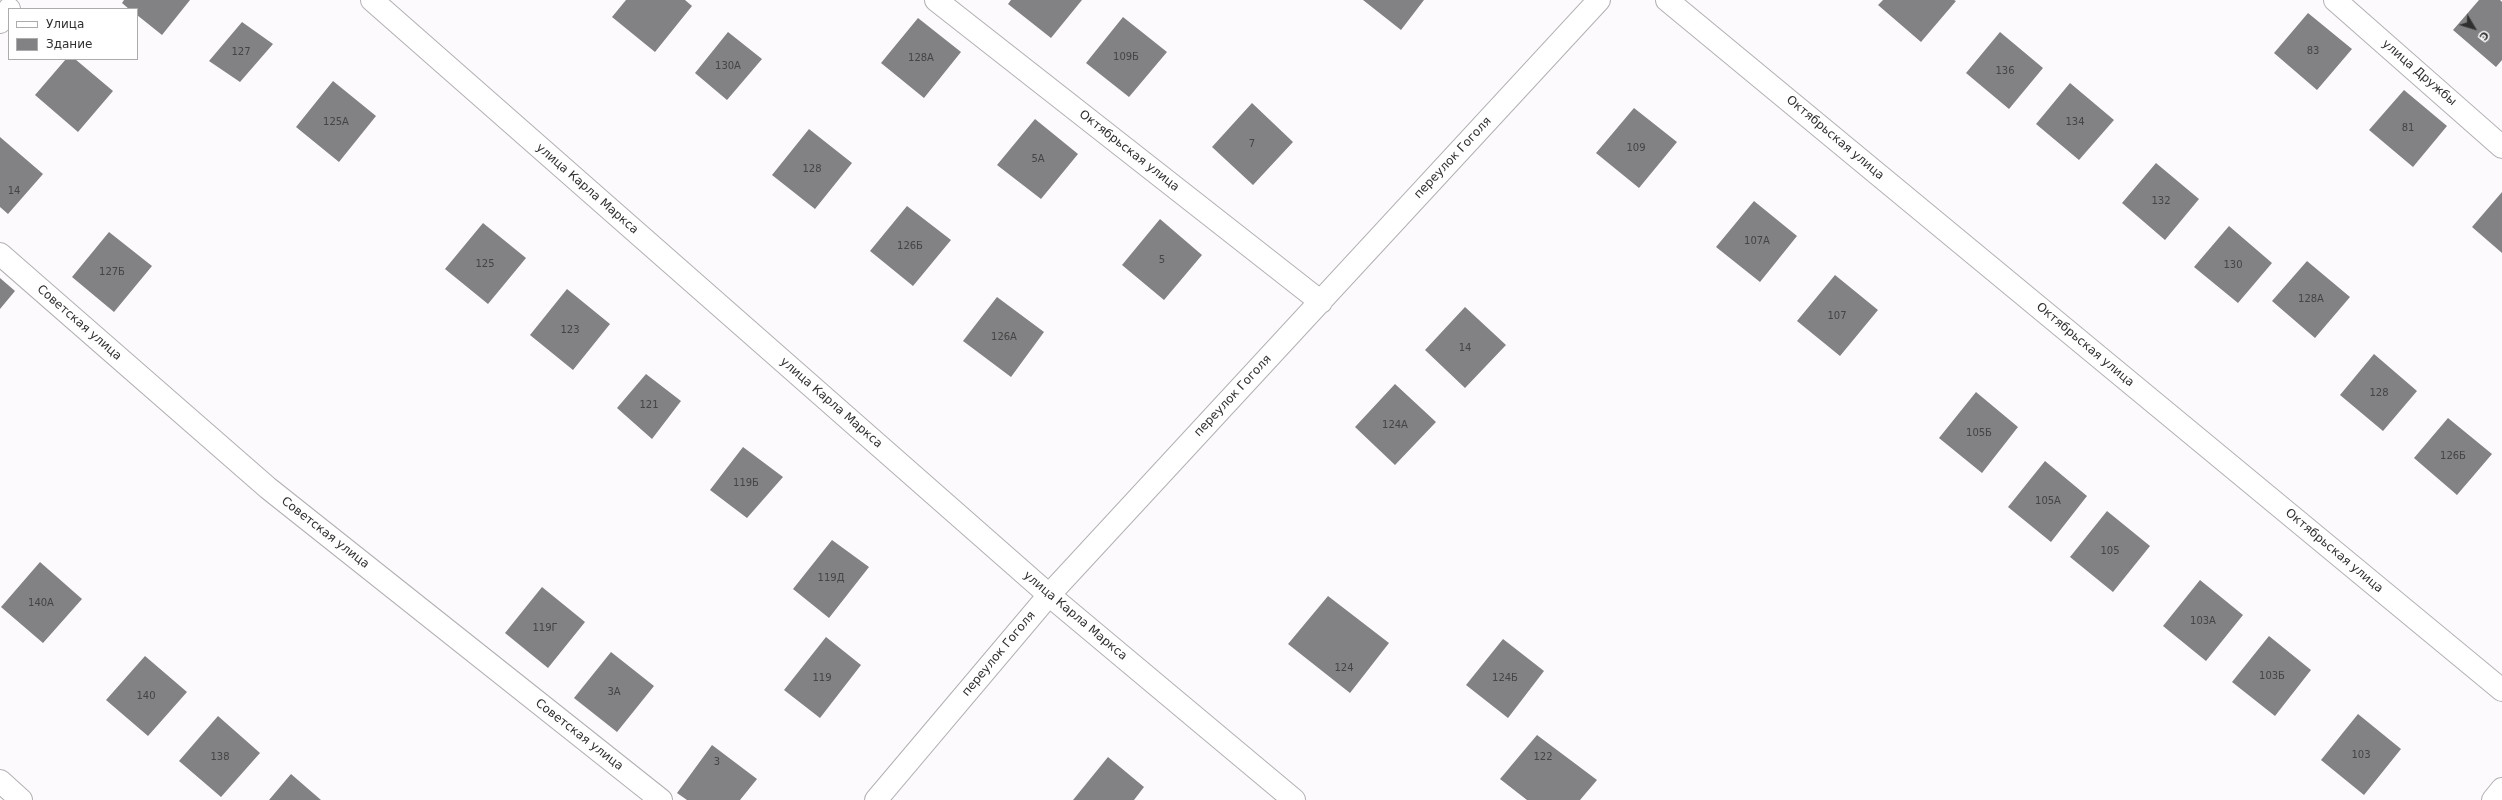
<!DOCTYPE html>
<meta charset="utf-8">
<style>
body{margin:0}
#map{position:relative;width:2502px;height:800px;overflow:hidden;background:#fcfafd;font-family:"DejaVu Sans",sans-serif}
canvas{display:block}
.legend{position:absolute;left:8px;top:8px;width:130px;height:52px;box-sizing:border-box;background:#fff;border:1px solid #acacac;margin:0;padding:5px 7px;list-style:none;font-size:12px;color:#2f2f30}
.legend li{display:flex;align-items:center;gap:8px;height:20px}
.legend b{width:20px;border:1px solid #acacac}
.north{position:absolute;left:2454px;top:8px;width:40px;height:40px;-webkit-text-stroke:3px #fff;paint-order:stroke;rotate:128deg;font-size:11px;font-weight:700;line-height:16px;text-align:center;color:#2f2f30}
.north::after{content:'';display:block;margin:auto;width:14px;height:18px;background:#2f2f30;clip-path:polygon(50% 0,100% 100%,50% 72%,0 100%)}
</style>
<div id="map">
<canvas width="2502" height="800"></canvas>
<ul class="legend">
<li><b style="height:5px;background:#fff"></b>Улица</li>
<li><b style="height:11px;background:#828183"></b>Здание</li>
</ul>
<div class="north">С</div>
</div>
<script>
const context = document.querySelector('canvas').getContext('2d');
context.lineJoin = 'round';
function fillPath(path, color) { context.fillStyle = color; context.fill(path, 'evenodd'); }
const shape = rows => new Path2D(rows.map(r => 'M' + r).join(''));
function stroke(path, color, width, dash) { context.strokeStyle = color; context.lineWidth = width; context.lineCap = dash ? 'butt' : 'round'; context.setLineDash(dash || []); context.stroke(path); }
function label(font, color, halo, rows, align = 'center') {
  context.font = font + ' "DejaVu Sans",sans-serif'; context.lineWidth = 3; context.setLineDash([]); context.textBaseline = 'middle'; context.strokeStyle = halo; context.fillStyle = color; for (const [text, x, y, turn = 0] of rows) {
    context.save(); context.translate(x, y); context.rotate((+turn || 0) * Math.PI / 180); context.textAlign = isNaN(turn) ? turn : align; if (halo) context.strokeText(text, 0, 0); context.fillText(text, 0, 0); context.restore();
  }
}
fillPath(shape([
 [124,0,190,0,162,35,137,15,137,9,129,9,122,3],
 [626,0,685,0,692,6,655,52,612,17],
 [1011,0,1082,0,1051,38,1008,4],
 [1363,0,1424,0,1401,30],
 [1883,0,1954,0,1956,1,1921,42,1878,5],
 [2479,0,2500,0,2502,2,2502,60,2496,67,2453,30],
 [2308,13,2352,49,2317,90,2274,53],
 [1123,17,1167,52,1129,97,1086,63],
 [918,18,961,52,924,98,881,63],
 [242,22,273,44,240,82,209,61],
 [728,32,762,59,727,100,695,73],
 [2000,32,2043,68,2009,109,1966,73],
 [66,59,75,59,113,91,78,132,35,95],
 [333,81,376,116,339,162,296,127],
 [2070,83,2114,120,2079,160,2036,124],
 [2404,90,2447,126,2413,167,2369,130],
 [1252,103,1293,142,1253,185,1212,147],
 [1634,108,1677,142,1639,188,1596,153],
 [1035,119,1078,154,1041,199,997,165],
 [809,129,852,163,815,209,772,175],
 [0,137,43,174,8,214,0,207],
 [2156,163,2199,199,2165,240,2122,203],
 [2502,192,2502,253,2472,227],
 [1754,201,1797,236,1760,282,1716,247],
 [907,206,951,240,913,286,870,251],
 [1160,219,1202,255,1164,300,1122,265],
 [483,223,526,258,488,304,445,269],
 [2229,226,2272,263,2238,303,2194,267],
 [109,232,152,266,114,312,72,277],
 [2307,261,2350,297,2315,338,2272,301],
 [1835,275,1878,310,1840,356,1797,321],
 [0,278,15,291,0,309],
 [567,289,610,324,573,370,530,335],
 [997,297,1044,332,1011,377,963,341],
 [1465,307,1506,345,1465,388,1425,350],
 [2374,354,2417,391,2383,431,2340,395],
 [646,374,681,401,652,439,617,408],
 [1395,384,1436,422,1395,465,1355,427],
 [1976,392,2018,427,1982,473,1939,438],
 [2448,418,2492,454,2457,495,2414,458],
 [743,447,783,477,747,518,710,490],
 [2045,461,2087,496,2051,542,2008,507],
 [2107,511,2150,546,2113,592,2070,557],
 [832,540,869,567,829,618,793,589],
 [40,562,82,599,43,643,1,607],
 [2200,580,2243,615,2206,661,2163,626],
 [542,587,585,622,548,668,505,633],
 [1328,596,1389,643,1350,693,1288,644],
 [2269,636,2311,670,2275,716,2232,682],
 [826,637,861,665,820,718,784,690],
 [1503,639,1544,671,1508,718,1466,685],
 [611,652,654,686,617,732,574,698],
 [145,656,187,692,148,736,106,700],
 [2358,714,2401,749,2364,795,2321,760],
 [218,716,260,753,221,797,179,761],
 [1537,735,1597,780,1580,800,1527,800,1500,779],
 [712,745,757,779,740,800,687,800,677,793],
 [1108,757,1144,787,1134,800,1073,800],
 [291,774,321,800,269,800]
]), '#828183');
const minor = shape([
 [372,0,1049,595,1294,800],
 [936,0,1321,302],
 [1667,0,2502,690],
 [2335,0,2502,147],
 [0,22,9,9],
 [0,254,268,488,661,800],
 [0,781,21,800],
 [876,800,1049,595,1599,0]
]);
const major = shape([
 [2493,800,2502,789]
]);
stroke(minor, '#b2b0b3', 24);
stroke(major, '#b2b0b3', 24);
stroke(minor, '#fff', 22);
stroke(major, '#fff', 22);
label('10px', '#444445', null, [
 ["83",2313,51],
 ["127",241,52],
 ["109Б",1126,57],
 ["128А",921,58],
 ["130А",728,66],
 ["136",2005,71],
 ["125А",336,122],
 ["134",2075,122],
 ["81",2408,128],
 ["7",1252,144],
 ["109",1636,148],
 ["5А",1038,159],
 ["128",812,169],
 ["14",14,191],
 ["132",2161,201],
 ["107А",1757,241],
 ["126Б",910,246],
 ["5",1162,260],
 ["125",485,264],
 ["130",2233,265],
 ["127Б",112,272],
 ["128А",2311,299],
 ["107",1837,316],
 ["123",570,330],
 ["126А",1004,337],
 ["14",1465,348],
 ["128",2379,393],
 ["121",649,405],
 ["124А",1395,425],
 ["105Б",1979,433],
 ["126Б",2453,456],
 ["119Б",746,483],
 ["105А",2048,501],
 ["105",2110,551],
 ["119Д",831,578],
 ["140А",41,603],
 ["103А",2203,621],
 ["119Г",545,628],
 ["124",1344,668],
 ["103Б",2272,676],
 ["119",822,678],
 ["124Б",1505,678],
 ["3А",614,692],
 ["140",146,696],
 ["103",2361,755],
 ["138",220,757],
 ["122",1543,757],
 ["3",717,762]
]);
label('12px', '#2f2f30', '#fff', [
 ["улица Дружбы",2419,73,41],
 ["Октябрьская улица",1835,138,40],
 ["Октябрьская улица",1129,151,38],
 ["переулок Гоголя",1453,158,-47],
 ["улица Карла Маркса",587,189,41],
 ["Советская улица",79,323,41],
 ["Октябрьская улица",2085,345,40],
 ["переулок Гоголя",1233,396,-47],
 ["улица Карла Маркса",831,403,41],
 ["Советская улица",325,533,38],
 ["Октябрьская улица",2334,551,40],
 ["улица Карла Маркса",1075,616,40],
 ["переулок Гоголя",999,654,-50],
 ["Советская улица",579,735,38]
]);
</script>
